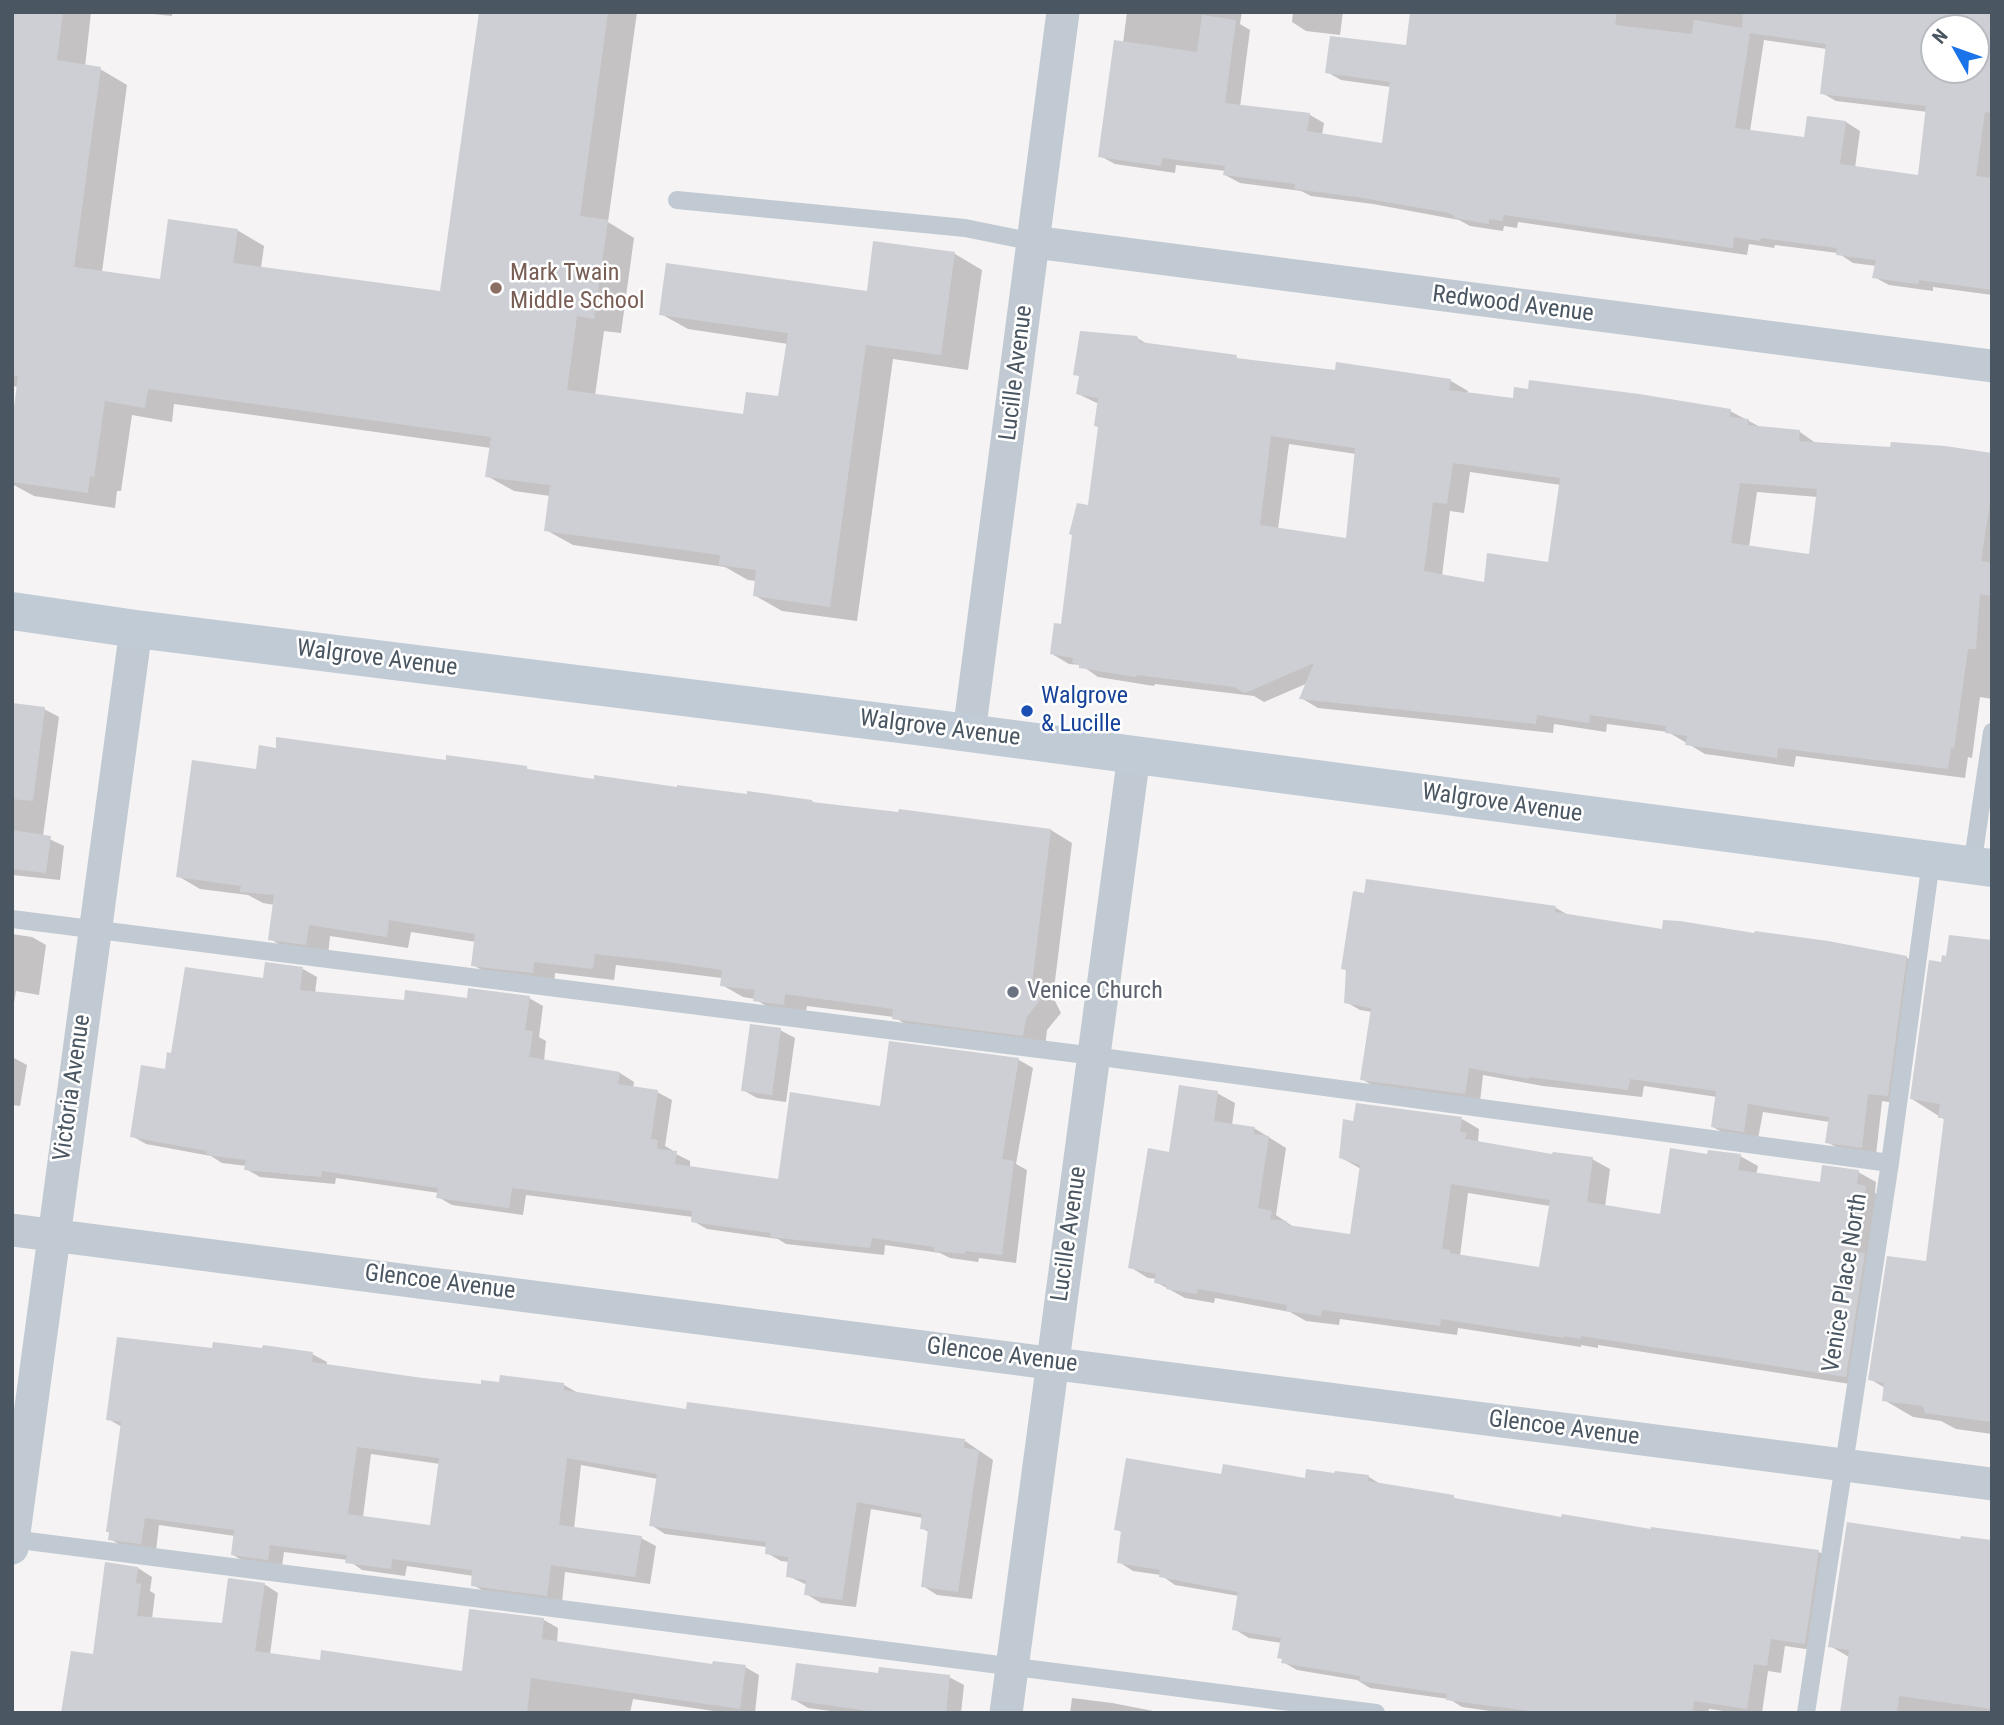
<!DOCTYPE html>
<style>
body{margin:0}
#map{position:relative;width:2004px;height:1725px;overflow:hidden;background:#f5f3f3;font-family:"Roboto Condensed",sans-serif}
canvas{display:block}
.frame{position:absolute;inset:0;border:14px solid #4a5661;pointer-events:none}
.north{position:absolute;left:1920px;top:14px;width:70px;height:70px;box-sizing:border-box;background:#fff;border:2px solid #b7bbc0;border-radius:50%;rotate:310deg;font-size:19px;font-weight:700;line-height:28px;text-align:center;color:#4a5661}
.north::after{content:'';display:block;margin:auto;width:24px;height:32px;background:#1a73e8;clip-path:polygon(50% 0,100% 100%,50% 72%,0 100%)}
</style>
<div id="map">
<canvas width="2004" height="1725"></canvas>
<div class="frame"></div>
<div class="north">N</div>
</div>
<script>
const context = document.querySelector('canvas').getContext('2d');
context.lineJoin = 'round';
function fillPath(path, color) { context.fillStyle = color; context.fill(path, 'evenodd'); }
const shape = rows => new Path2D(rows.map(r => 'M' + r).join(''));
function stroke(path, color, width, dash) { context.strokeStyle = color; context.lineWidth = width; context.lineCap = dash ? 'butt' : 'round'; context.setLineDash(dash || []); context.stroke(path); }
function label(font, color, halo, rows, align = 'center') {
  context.font = font + ' "Roboto Condensed",sans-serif'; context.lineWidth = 5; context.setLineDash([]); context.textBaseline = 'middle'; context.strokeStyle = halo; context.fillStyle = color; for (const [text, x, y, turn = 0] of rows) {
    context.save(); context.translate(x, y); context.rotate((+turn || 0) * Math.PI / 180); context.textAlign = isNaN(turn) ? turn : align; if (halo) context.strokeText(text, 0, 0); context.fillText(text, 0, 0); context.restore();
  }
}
fillPath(shape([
 [12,12,91,12,85,67,100,69,127,85,102,272,162,281,237,230,264,246,261,268,441,293,480,12,637,12,608,222,634,238,621,333,604,331,595,396,744,416,779,398,788,344,688,329,661,314,868,293,875,243,955,254,982,270,968,370,893,359,857,621,782,611,754,595,756,581,748,580,725,567,573,545,546,530,550,496,514,491,487,476,491,448,174,404,172,422,132,415,121,491,117,491,115,508,34,496,12,484,12,436,19,387,12,386],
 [132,12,172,12,172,16],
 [1127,12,1242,12,1240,24,1250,30,1240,107,1310,115,1324,123,1322,135,1384,145,1391,87,1341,80,1327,72,1408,47,1412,12,1992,12,1992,295,1933,287,1933,291,1889,285,1874,277,1877,266,1853,263,1838,253,1775,245,1774,248,1749,244,1747,255,1518,222,1517,228,1504,226,1503,231,1470,226,1459,220,1373,204,1311,196,1301,191,1240,183,1225,175,1226,171,1176,165,1175,173,1115,164,1100,156,1123,43],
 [1934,28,1976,28,1976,70,1934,70],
 [1764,40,1827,49,1822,93,1836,101,1928,112,1919,177,1855,168,1860,131,1846,122,1806,139,1750,131],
 [1293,12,1343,12,1340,35,1306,31,1292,22],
 [1137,338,1149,345,1236,357,1241,360,1336,372,1451,381,1468,391,1467,394,1514,400,1730,411,1762,428,1800,432,1817,444,1992,455,1992,699,1980,697,1972,758,1968,757,1965,778,1796,756,1794,767,1720,756,1705,754,1668,732,1607,724,1606,732,1554,724,1553,733,1318,708,1301,698,1308,683,1264,702,1254,696,1155,684,1154,686,1098,677,1081,665,1069,664,1052,654,1062,626,1089,507,1100,427,1099,404,1078,394,1081,377,1075,374],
 [1289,444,1356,454,1348,540,1278,529],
 [1470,472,1561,485,1549,564,1485,584,1442,576,1450,511,1464,513],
 [1757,492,1818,497,1810,556,1749,547],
 [12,705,44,709,59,717,43,836,64,846,60,880,12,875],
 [448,762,526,768,534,772,596,781,812,801,816,804,1051,830,1072,843,1053,997,1061,1013,1047,1030,1045,1047,915,1030,894,1017,807,1006,805,1016,777,1013,755,999,743,997,722,985,722,978,616,965,614,980,555,973,554,985,494,977,473,965,476,942,411,932,408,948,330,936,328,956,291,951,270,939,275,905,263,903,248,895,200,889,178,876,258,771],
 [1556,908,1570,916,1663,931,1906,957,1921,966,1902,1104,1882,1101,1876,1155,1841,1150,1827,1142,1830,1122,1763,1112,1758,1139,1727,1135,1713,1127,1717,1097,1644,1086,1642,1097,1543,1086,1483,1075,1480,1102,1376,1088,1362,1079,1372,1012,1360,1010,1346,1002,1348,971,1343,968],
 [12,934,32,937,46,945,39,995,16,991,12,1015],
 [1992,942,1992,1434,1956,1429,1941,1421,1913,1417,1884,1400,1885,1388,1870,1379,1927,1263,1945,1120,1912,1099,1942,964],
 [303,969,317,977,315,993,405,1002,529,998,543,1006,539,1037,546,1041,544,1061,620,1073,634,1082,633,1088,657,1092,672,1100,665,1146,672,1150,672,1152,690,1161,690,1167,779,1181,882,1108,890,1043,1019,1060,1033,1068,1016,1164,1027,1170,1016,1263,979,1258,978,1262,950,1258,940,1253,885,1245,884,1255,786,1244,778,1239,707,1229,693,1221,693,1217,526,1195,523,1215,452,1205,438,1197,439,1193,336,1178,335,1184,260,1177,246,1169,247,1166,222,1163,211,1156,146,1144,132,1136,173,1055,264,980],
 [780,1030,795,1038,786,1102,757,1098,743,1090],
 [12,1057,27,1065,20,1106,12,1105],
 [1217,1093,1235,1103,1232,1125,1254,1128,1286,1148,1276,1215,1295,1228,1352,1236,1361,1169,1340,1157,1462,1119,1479,1129,1478,1141,1483,1144,1554,1156,1592,1159,1610,1169,1605,1207,1661,1216,1709,1156,1740,1156,1758,1166,1756,1175,1821,1184,1858,1172,1876,1182,1875,1193,1883,1198,1863,1386,1598,1345,1598,1348,1581,1345,1581,1347,1458,1328,1457,1335,1340,1319,1339,1325,1306,1321,1290,1312,1215,1298,1214,1303,1185,1298,1156,1282,1157,1279,1148,1278,1130,1267,1171,1154],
 [1468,1193,1550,1206,1540,1269,1460,1256],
 [214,1350,312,1354,327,1362,326,1366,482,1386,564,1385,578,1393,688,1411,965,1441,993,1460,972,1599,937,1595,923,1586,930,1533,922,1528,923,1518,871,1509,856,1607,821,1603,806,1594,807,1585,788,1576,790,1562,781,1561,767,1553,767,1547,665,1534,651,1525,658,1479,581,1465,574,1529,641,1538,656,1546,650,1584,565,1572,562,1603,487,1593,473,1585,474,1576,407,1566,405,1576,362,1570,348,1560,284,1552,282,1567,247,1563,233,1555,235,1536,159,1525,156,1551,124,1547,110,1539,122,1427,108,1419],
 [371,1454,440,1464,432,1527,363,1517],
 [1222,1476,1306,1480,1369,1477,1382,1485,1453,1497,1461,1501,1563,1519,1652,1531,1652,1529,1819,1552,1833,1560,1819,1651,1785,1646,1781,1673,1768,1671,1762,1713,1738,1713,1709,1709,1708,1713,1504,1713,1462,1707,1449,1699,1370,1688,1357,1680,1297,1670,1283,1662,1282,1643,1249,1638,1234,1629,1239,1596,1175,1585,1161,1575,1133,1571,1119,1562,1123,1533,1116,1529],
 [1962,1541,1992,1542,1992,1713,1842,1713,1849,1657,1830,1646],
 [138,1568,152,1577,150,1591,155,1594,152,1619,223,1625,264,1584,278,1593,270,1655,321,1662,464,1673,470,1611,544,1620,558,1628,557,1643,714,1666,745,1667,759,1675,755,1713,727,1713,633,1699,630,1713,63,1713],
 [879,1675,949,1677,964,1685,961,1713,846,1713,808,1708,793,1699],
 [1072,1698,1112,1703,1164,1713,1070,1713]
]), '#0003');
fillPath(shape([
 [12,12,63,12,57,60,101,67,74,267,160,279,168,219,238,229,233,263,440,291,479,12,608,12,580,216,608,220,594,319,577,316,567,390,743,414,746,392,778,396,788,333,659,315,666,263,867,291,873,241,955,252,941,355,866,345,830,607,753,596,756,570,719,565,720,555,544,531,550,485,485,477,491,437,148,389,145,408,105,401,94,477,90,476,88,493,12,482,12,423,18,376,12,375],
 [1410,12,1617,12,1615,25,1692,34,1694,20,1742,28,1743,12,1992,12,1992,113,1985,112,1976,176,1992,178,1992,290,1919,280,1918,284,1872,278,1876,260,1836,255,1837,248,1761,238,1760,241,1734,237,1733,248,1504,215,1502,221,1489,219,1489,224,1454,218,1454,216,1449,213,1357,197,1294,189,1295,184,1223,175,1225,166,1162,158,1161,166,1098,157,1114,40,1197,52,1202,15,1236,20,1225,103,1310,113,1307,131,1382,143,1390,82,1325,73,1330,36,1406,45],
 [1934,28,1976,28,1976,70,1934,70],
 [1750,33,1826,44,1820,94,1926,106,1918,175,1840,164,1846,121,1807,116,1804,137,1735,128],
 [1080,331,1137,336,1140,342,1237,355,1236,358,1335,370,1336,362,1451,379,1449,390,1513,398,1514,387,1528,389,1529,380,1639,394,1731,409,1730,417,1749,419,1748,425,1800,430,1799,441,1890,447,1891,442,1945,446,1992,453,1992,489,1981,561,1992,563,1992,596,1980,594,1976,649,1968,649,1954,749,1951,748,1948,769,1778,748,1777,758,1701,747,1685,745,1687,736,1665,733,1666,726,1590,715,1589,723,1537,715,1536,724,1299,699,1314,663,1245,693,1234,687,1137,675,1136,677,1079,668,1079,664,1072,663,1073,658,1050,654,1054,623,1061,624,1072,535,1069,534,1077,503,1088,505,1098,427,1094,426,1098,398,1076,394,1079,376,1073,375],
 [1271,436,1355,448,1346,538,1260,525],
 [1453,463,1560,478,1548,562,1487,553,1484,582,1424,571,1433,502,1447,504],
 [1740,483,1817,489,1809,554,1731,543],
 [12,703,45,707,33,801,12,799],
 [276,737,446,760,446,755,527,766,527,769,594,779,594,775,677,787,677,785,747,794,747,791,812,800,812,802,898,812,899,809,1051,829,1032,983,1040,1000,1026,1018,1023,1036,892,1019,893,1009,785,994,784,1005,753,1001,755,990,720,986,722,970,668,962,595,954,593,969,534,962,533,973,471,966,475,934,389,920,387,937,309,925,306,945,268,940,274,895,240,892,241,886,176,877,192,760,256,769,259,745,276,748],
 [12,830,51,836,46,873,12,869],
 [1366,879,1556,906,1555,912,1662,929,1663,920,1680,921,1754,933,1755,931,1828,941,1907,956,1888,1096,1868,1094,1862,1148,1825,1143,1829,1117,1748,1104,1744,1132,1711,1127,1716,1091,1630,1079,1628,1090,1529,1077,1529,1079,1469,1068,1465,1094,1360,1080,1371,1008,1344,1003,1346,970,1341,969,1353,891,1364,893],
 [1949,935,1992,940,1992,1422,1925,1413,1923,1406,1882,1401,1884,1383,1868,1380,1887,1256,1926,1261,1944,1118,1938,1118,1940,1104,1910,1099,1929,960,1941,962,1942,955,1946,956],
 [265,962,303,967,300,990,404,1000,405,990,467,998,468,988,530,996,525,1030,533,1031,529,1057,620,1072,618,1084,658,1090,651,1139,658,1140,657,1149,677,1151,675,1164,778,1179,790,1092,880,1106,889,1041,1019,1058,1002,1159,1014,1161,1002,1255,965,1251,965,1254,934,1251,934,1247,872,1238,870,1248,770,1237,771,1233,691,1222,692,1211,512,1188,509,1208,436,1198,438,1188,322,1171,321,1177,244,1170,246,1160,206,1155,207,1151,130,1137,141,1065,165,1069,167,1052,171,1053,185,967,263,978],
 [750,1024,781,1028,772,1095,741,1091],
 [1179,1085,1218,1091,1214,1121,1255,1127,1254,1134,1269,1136,1258,1208,1272,1211,1270,1219,1287,1221,1287,1225,1350,1234,1360,1165,1339,1158,1343,1119,1353,1121,1356,1103,1462,1117,1460,1132,1467,1133,1465,1139,1552,1154,1553,1152,1593,1157,1587,1202,1660,1214,1670,1148,1707,1154,1708,1150,1741,1154,1738,1170,1820,1182,1822,1165,1859,1170,1857,1184,1866,1186,1854,1252,1865,1253,1846,1377,1581,1336,1580,1339,1564,1336,1564,1338,1441,1319,1440,1326,1322,1310,1321,1316,1286,1311,1287,1305,1198,1289,1197,1294,1166,1289,1166,1285,1154,1283,1156,1274,1128,1268,1148,1148,1169,1152],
 [1451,1184,1550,1200,1539,1267,1450,1253,1450,1250,1442,1249],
 [117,1337,212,1348,213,1342,262,1348,263,1345,313,1352,312,1362,422,1378,481,1384,481,1380,499,1382,500,1375,564,1383,564,1390,686,1409,687,1402,965,1439,964,1448,979,1450,958,1592,921,1587,928,1530,920,1529,922,1514,857,1502,842,1600,804,1595,806,1580,786,1577,788,1557,765,1554,766,1542,649,1526,657,1474,567,1458,559,1525,642,1536,635,1577,551,1565,547,1596,471,1586,472,1570,392,1559,391,1569,345,1563,347,1555,270,1545,268,1560,231,1555,234,1530,145,1518,141,1544,108,1540,109,1532,106,1532,121,1422,106,1420],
 [357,1447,439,1458,430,1525,348,1514],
 [1126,1458,1221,1474,1223,1464,1305,1478,1306,1469,1334,1473,1335,1471,1369,1475,1368,1481,1454,1495,1454,1498,1561,1517,1562,1514,1651,1529,1651,1527,1819,1550,1805,1644,1771,1639,1767,1666,1754,1664,1747,1709,1694,1701,1693,1713,1544,1713,1446,1700,1447,1694,1359,1681,1360,1676,1281,1663,1282,1659,1277,1658,1281,1638,1232,1630,1238,1592,1159,1577,1160,1570,1117,1563,1121,1531,1114,1530],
 [1847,1522,1960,1539,1961,1536,1992,1540,1992,1709,1899,1696,1897,1713,1840,1713,1849,1650,1828,1647],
 [105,1562,138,1567,136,1583,141,1584,137,1616,222,1623,228,1578,265,1583,255,1651,320,1660,321,1650,462,1671,469,1609,544,1618,542,1639,712,1664,713,1661,746,1665,740,1709,531,1678,527,1713,61,1713,71,1651,93,1654],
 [796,1663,878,1673,879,1667,950,1675,946,1713,883,1713,791,1700]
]), '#cdcfd5');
stroke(shape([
 [677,200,965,228,1034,242],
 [1972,866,1992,732],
 [12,919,1094,1056,1890,1163],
 [12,1539,1376,1713],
 [1806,1713,1890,1163,1931,861]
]), '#c1cad2', 18);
stroke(shape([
 [1034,242,1992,366],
 [969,733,1063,12],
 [12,1230,1992,1484],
 [12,1548,136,629],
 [1006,1713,1134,755]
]), '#c1cad2', 33);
stroke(shape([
 [12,611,136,629,923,727,1992,868]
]), '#c1cbd6', 38);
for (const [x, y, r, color] of [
 [496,288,7,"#8d6e63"],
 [1027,711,7,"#1a4fb4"],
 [1013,992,7,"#6b7280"]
]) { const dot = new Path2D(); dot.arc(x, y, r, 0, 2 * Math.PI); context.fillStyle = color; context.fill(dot); stroke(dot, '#fff', 2.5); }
label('24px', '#785e54', '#fff', [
 ["Mark Twain",510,274],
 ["Middle School",510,302]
], 'left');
label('24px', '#4a5661', '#fff', [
 ["Redwood Avenue",1513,305,7],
 ["Lucille Avenue",1017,373,-83],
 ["Walgrove Avenue",377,659,7],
 ["Walgrove Avenue",940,729,7],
 ["Walgrove Avenue",1502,804,8],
 ["Victoria Avenue",73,1088,-82],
 ["Lucille Avenue",1070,1234,-82],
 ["Glencoe Avenue",440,1283,7],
 ["Venice Place North",1846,1283,-81],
 ["Glencoe Avenue",1002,1356,7],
 ["Glencoe Avenue",1564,1429,7]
]);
label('24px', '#164399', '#fff', [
 ["Walgrove",1041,697],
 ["& Lucille",1041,725]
], 'left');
label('24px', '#5b616d', '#fff', [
 ["Venice Church",1027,992]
], 'left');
</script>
